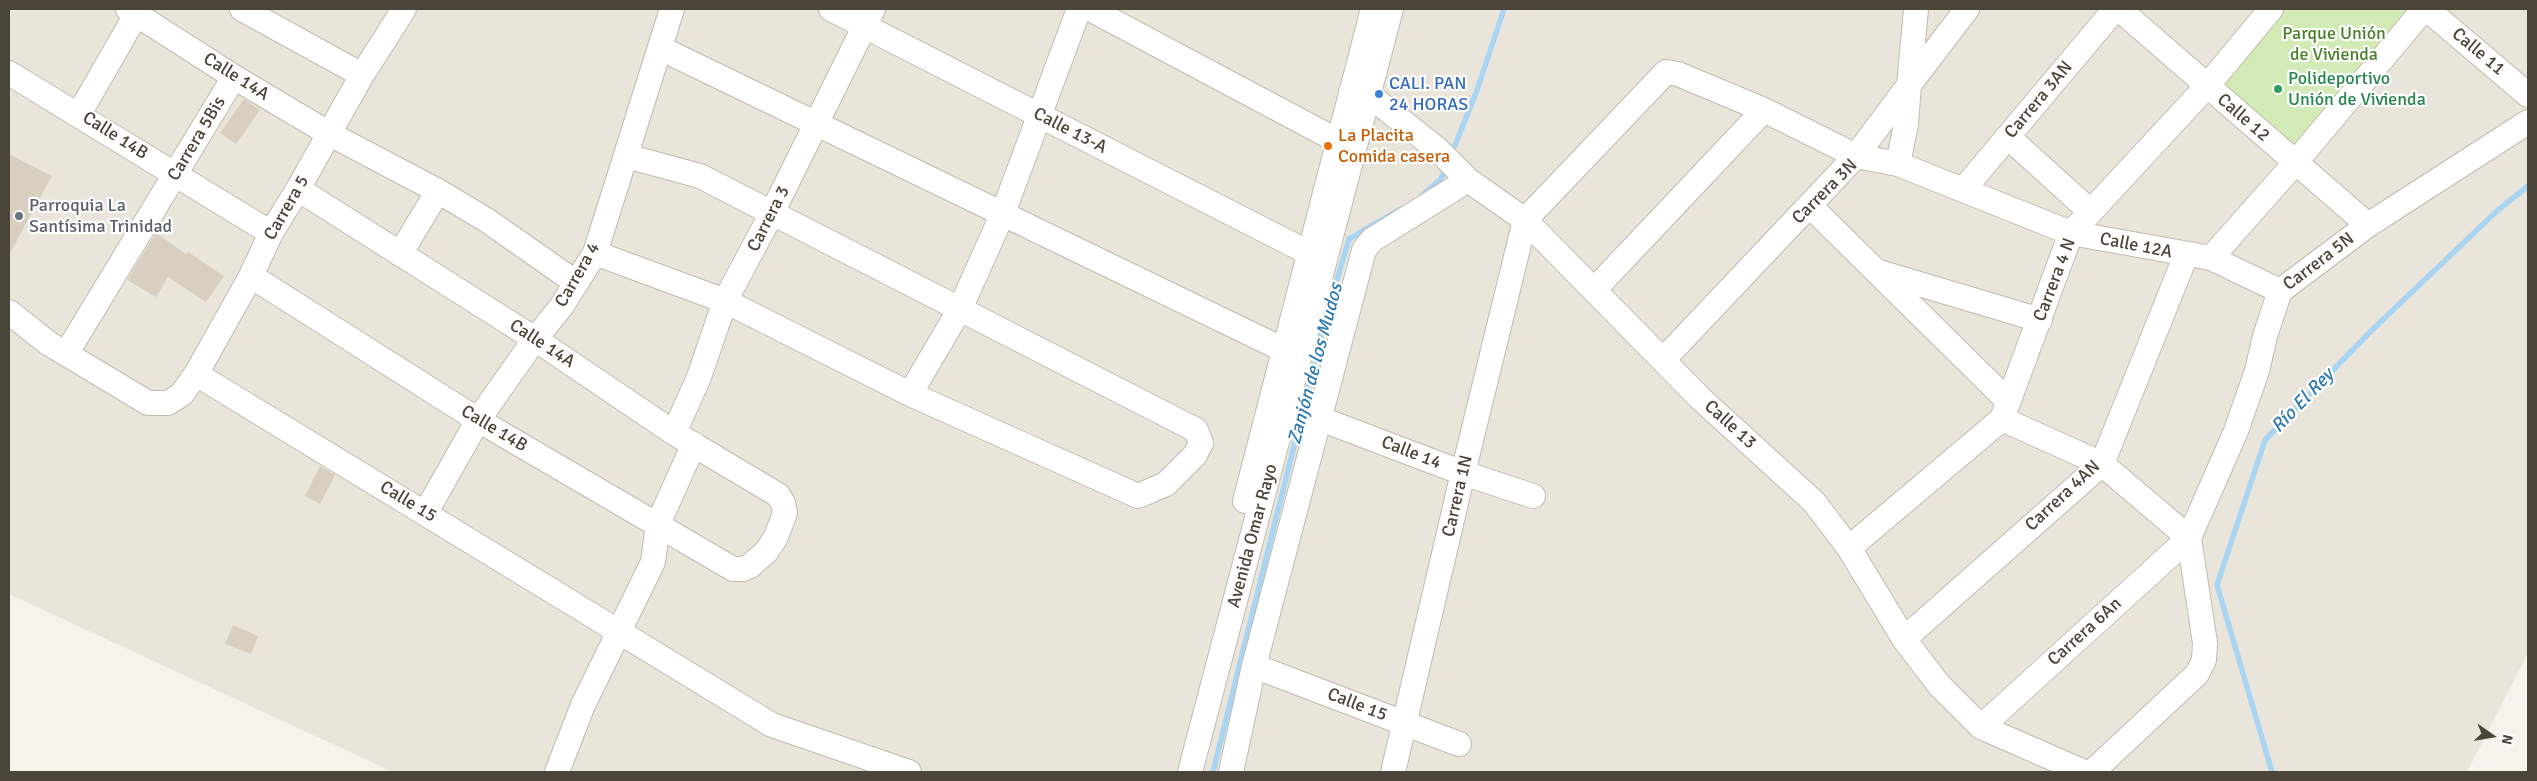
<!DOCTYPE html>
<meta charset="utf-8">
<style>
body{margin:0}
#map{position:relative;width:2537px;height:781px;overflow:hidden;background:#f6f3ec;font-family:Signika,sans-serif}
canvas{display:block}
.frame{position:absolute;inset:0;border:10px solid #4b4439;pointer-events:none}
.north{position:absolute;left:2467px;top:711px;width:50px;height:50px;-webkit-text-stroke:4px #fff;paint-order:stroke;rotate:103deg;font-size:14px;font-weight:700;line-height:20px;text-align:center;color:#4b4439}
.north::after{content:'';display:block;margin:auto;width:18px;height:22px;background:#4b4439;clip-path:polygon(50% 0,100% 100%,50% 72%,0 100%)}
</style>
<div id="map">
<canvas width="2537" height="781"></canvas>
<div class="frame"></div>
<div class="north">N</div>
</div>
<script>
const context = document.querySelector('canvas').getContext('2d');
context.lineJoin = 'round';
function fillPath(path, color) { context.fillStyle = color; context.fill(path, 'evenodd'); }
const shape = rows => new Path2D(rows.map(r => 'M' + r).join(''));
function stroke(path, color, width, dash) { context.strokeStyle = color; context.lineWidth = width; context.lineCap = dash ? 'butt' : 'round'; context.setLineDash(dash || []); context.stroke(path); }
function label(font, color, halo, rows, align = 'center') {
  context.font = font + ' Signika,sans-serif'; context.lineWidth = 4.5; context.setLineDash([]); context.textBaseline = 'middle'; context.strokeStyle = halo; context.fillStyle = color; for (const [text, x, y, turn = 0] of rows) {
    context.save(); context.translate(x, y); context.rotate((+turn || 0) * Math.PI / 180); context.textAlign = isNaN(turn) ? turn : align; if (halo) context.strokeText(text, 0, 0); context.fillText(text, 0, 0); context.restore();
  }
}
fillPath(shape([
 [9,9,2528,9,2528,653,2467,772,393,772,9,594]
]), '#eae5da');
fillPath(shape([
 [2279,9,2409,9,2293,148,2217,83]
]), '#d2eab5');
stroke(shape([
 [1451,155,1476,93,1504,9],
 [1421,196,1441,179,1446,166],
 [1213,772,1326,317,1349,239,1401,209],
 [2272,772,2217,585,2265,440,2372,330,2498,210,2528,186]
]), '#a9d4f2', 5.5);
fillPath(shape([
 [244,99,260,110,236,144,220,133],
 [9,154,52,176,9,255],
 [156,233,186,254,188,252,224,276,206,302,168,277,156,297,127,280],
 [320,466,335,475,320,504,305,496],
 [233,625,258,636,251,654,225,644]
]), '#d8cfc1');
const minor = shape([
 [128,9,234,77,328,133,438,191,488,221,575,282],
 [242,9,362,75],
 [831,9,1309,253],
 [1090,9,1338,141],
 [2119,9,2368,225],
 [2427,9,2528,95],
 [660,48,1284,350],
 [9,73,271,233],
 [1351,91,1369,95,1438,150,1468,180,1525,220,1701,399,1814,502,1849,548,1904,639,1939,685,1981,727,2084,772],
 [79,114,137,13],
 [2008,137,2091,212],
 [1898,164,1906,124,1909,85,1967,9],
 [1963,190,2115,9],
 [1810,206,2008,401],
 [595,253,725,301,910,394,1138,496,1166,484,1195,455,1201,443,1196,430,700,176,626,156],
 [400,254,438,191],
 [2211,258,2295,163,2424,9],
 [1879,272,2040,320],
 [251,276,478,420,733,569,743,569,750,566,766,552,776,537,785,513,783,503,778,495,674,433,535,339,298,189],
 [1594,290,1764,110,1856,156,1909,85,1916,9],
 [9,312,48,343,148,403,168,403,182,394,196,374,251,276,271,233,298,189,362,75,404,9],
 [66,354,234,77],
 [1663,360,1856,156,1898,164,2071,233,2211,258,2280,291],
 [196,374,772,725,909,772],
 [910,394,960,309,1003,213,1079,9],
 [1318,418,1463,473,1533,496],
 [2002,419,2102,464,2189,538,2205,643,2204,660,2197,674,2092,772],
 [674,433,699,377,725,301,772,213,873,9],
 [1245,501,1373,9],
 [426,512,478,420,535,339,561,307,595,253,672,9],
 [1849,548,2002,419,2071,233,2207,86,2271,9],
 [1904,639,2102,464,2186,255],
 [1254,666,1459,744],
 [1981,727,2189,538,2236,431,2257,371,2265,336,2280,291,2368,225,2528,122],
 [557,772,583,705,653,562,658,524,694,444],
 [1190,772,1391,9],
 [1231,772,1254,666,1364,250,1372,240,1468,180],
 [1393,772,1463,473,1525,220,1666,72,1678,74,1764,110]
]);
stroke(minor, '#c2bbae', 26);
stroke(minor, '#fff', 24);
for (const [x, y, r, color] of [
 [2278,89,5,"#2e9e5b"],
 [1379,94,5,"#3f7fe0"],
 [1328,146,5,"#e8710a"],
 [19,216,5,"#6b7280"]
]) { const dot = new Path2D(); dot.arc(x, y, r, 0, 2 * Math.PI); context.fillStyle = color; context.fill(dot); stroke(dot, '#fff', 2); }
label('18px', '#4a7f2a', '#fff', [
 ["Parque Unión",2334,34],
 ["de Vivienda",2334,55]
]);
label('18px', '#4b4439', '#fff', [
 ["Calle 11",2478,52,40],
 ["Calle 14A",236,77,32],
 ["Carrera 3AN",2039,100,-50],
 ["Calle 12",2243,118,41],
 ["Calle 13-A",1070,131,27],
 ["Calle 14B",115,136,32],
 ["Carrera 5Bis",197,139,-59],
 ["Carrera 3N",1825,192,-45],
 ["Carrera 5",287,208,-60],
 ["Carrera 3",769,219,-63],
 ["Calle 12A",2136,246,11],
 ["Carrera 5N",2319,262,-37],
 ["Carrera 4",578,275,-60],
 ["Carrera 4 N",2055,280,-69],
 ["Calle 14A",542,344,33],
 ["Calle 13",1730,425,42],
 ["Calle 14B",494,429,31],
 ["Calle 14",1411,453,21],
 ["Carrera 1N",1458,496,-77],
 ["Carrera 4AN",2063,496,-43],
 ["Calle 15",408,502,31],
 ["Avenida Omar Rayo",1253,536,-75],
 ["Carrera 6An",2085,632,-42],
 ["Calle 15",1357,705,21]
]);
label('18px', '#27864d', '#fff', [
 ["Polideportivo",2288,79],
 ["Unión de Vivienda",2288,100]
], 'left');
label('18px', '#366cbe', '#fff', [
 ["CALI. PAN",1389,84],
 ["24 HORAS",1389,105]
], 'left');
label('18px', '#c56008', '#fff', [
 ["La Placita",1338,136],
 ["Comida casera",1338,157]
], 'left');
label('18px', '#5b616d', '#fff', [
 ["Parroquia La",29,206],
 ["Santísima Trinidad",29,227]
], 'left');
label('italic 19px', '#2e7ab2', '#fff', [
 ["Zanjón de los Mudos",1316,364,-75],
 ["Río El Rey",2303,401,-46]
]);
</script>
